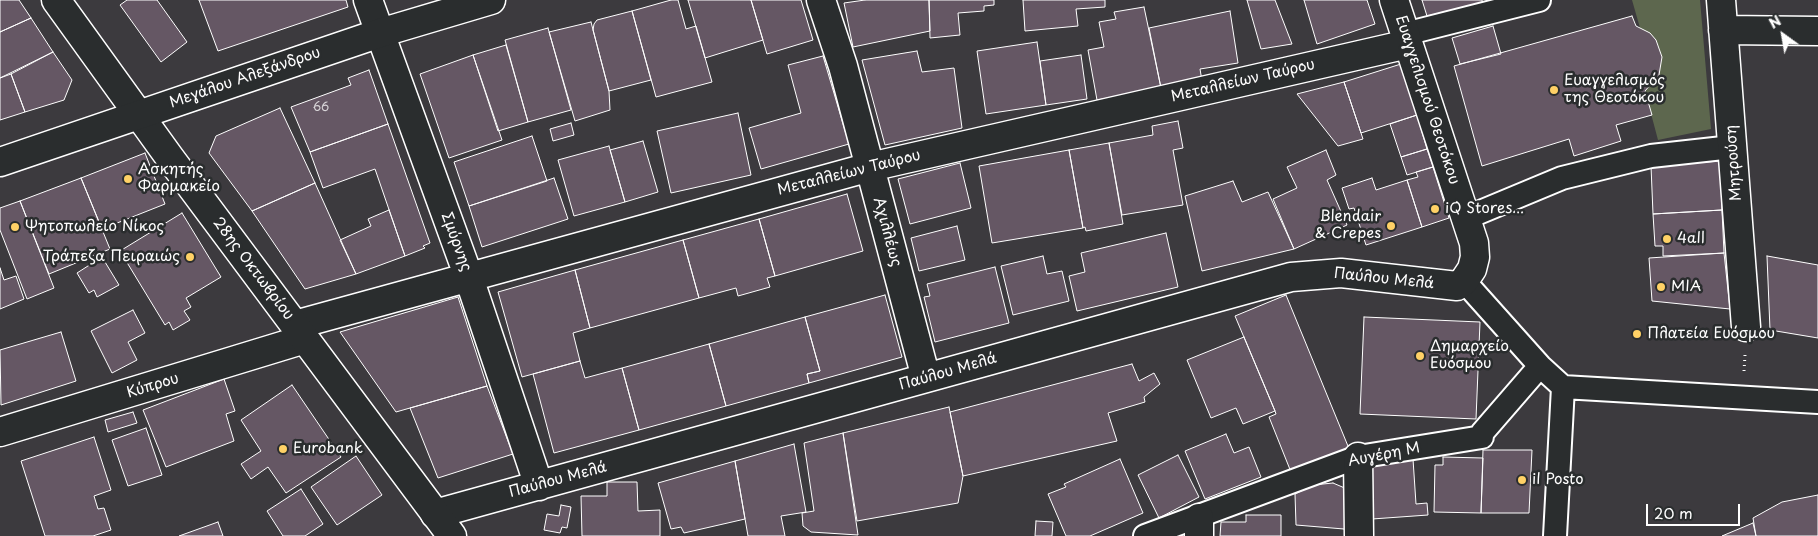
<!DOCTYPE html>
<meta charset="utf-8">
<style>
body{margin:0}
#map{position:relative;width:1818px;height:536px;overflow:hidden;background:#3c3a3e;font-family:"Playpen Sans",sans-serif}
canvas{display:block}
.north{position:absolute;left:1758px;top:10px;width:50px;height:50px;-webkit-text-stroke:4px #2a2d2e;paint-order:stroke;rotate:328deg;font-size:14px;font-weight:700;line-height:20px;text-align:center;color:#fff}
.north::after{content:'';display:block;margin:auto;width:18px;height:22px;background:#fff;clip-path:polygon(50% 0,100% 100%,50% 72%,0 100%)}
.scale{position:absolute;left:1646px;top:504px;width:94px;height:22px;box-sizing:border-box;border:2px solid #fff;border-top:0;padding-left:6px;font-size:15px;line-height:18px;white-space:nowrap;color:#fff;-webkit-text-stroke:4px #2a2d2e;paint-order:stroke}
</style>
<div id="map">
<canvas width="1818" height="536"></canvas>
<div class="north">N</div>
<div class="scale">20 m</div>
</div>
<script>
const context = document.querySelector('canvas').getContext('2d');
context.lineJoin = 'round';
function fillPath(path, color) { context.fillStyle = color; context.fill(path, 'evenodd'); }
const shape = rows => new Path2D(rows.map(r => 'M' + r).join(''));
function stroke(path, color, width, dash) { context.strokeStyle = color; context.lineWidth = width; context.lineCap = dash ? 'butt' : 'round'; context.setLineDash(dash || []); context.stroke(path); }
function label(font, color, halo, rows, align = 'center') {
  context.font = font + ' "Playpen Sans",sans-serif'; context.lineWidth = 5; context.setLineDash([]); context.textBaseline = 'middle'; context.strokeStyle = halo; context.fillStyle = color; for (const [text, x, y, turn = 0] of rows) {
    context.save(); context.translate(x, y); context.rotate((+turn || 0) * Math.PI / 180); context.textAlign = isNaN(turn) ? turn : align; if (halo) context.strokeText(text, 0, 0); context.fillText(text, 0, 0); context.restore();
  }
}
fillPath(shape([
 [1632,0,1700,0,1711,129,1658,140,1645,91,1659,75,1662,57,1656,40,1640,28]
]), '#5d674e');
const building = shape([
 [0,0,19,0,31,18,0,32,0,0],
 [127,0,157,0,187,42,161,62,120,5,127,0],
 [199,0,346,0,348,7,218,51,199,0],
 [671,0,678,0,686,29,696,26,712,82,656,97,632,11,671,0],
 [688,0,751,0,763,40,705,58,688,0],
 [751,0,801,0,813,40,767,54,751,0],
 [865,0,929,0,930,31,853,47,844,3,865,0],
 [929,0,994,0,994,5,984,6,984,11,958,13,960,35,930,38,929,0],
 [1023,0,1105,0,1105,7,1076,9,1078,26,1025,31,1023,0],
 [1247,0,1275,0,1292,44,1261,49,1247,0],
 [1304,0,1367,0,1375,24,1317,44,1304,0],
 [1422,0,1482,0,1483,4,1427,16,1422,0],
 [1144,7,1161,88,1097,100,1088,50,1104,47,1099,22,1116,19,1114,12,1144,7],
 [632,11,651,80,609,91,593,30,594,24,597,20,632,11],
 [1230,11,1238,63,1200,69,1202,81,1161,88,1149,28,1230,11],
 [1632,16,1636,26,1650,33,1656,40,1662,57,1659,75,1645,91,1652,115,1616,125,1621,141,1574,156,1569,139,1482,166,1454,66,1632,16],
 [31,18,53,52,0,78,0,32,31,18],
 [591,22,609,91,610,110,575,121,549,32,591,22],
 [1493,26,1501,54,1460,64,1452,38,1493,26],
 [548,28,571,110,528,122,505,40,548,28],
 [1037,42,1046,105,986,114,977,51,1037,42],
 [506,45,528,122,498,131,473,55,506,45],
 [917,51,922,72,954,68,962,128,885,145,862,60,917,51],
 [53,52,72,80,64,100,25,112,11,74,53,52],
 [473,55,502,140,449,158,420,74,473,55],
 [1081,55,1087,99,1046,105,1040,61,1081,55],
 [823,56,849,144,761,169,749,128,801,113,788,65,823,56],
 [1401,64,1417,115,1361,133,1344,82,1401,64],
 [369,70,388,124,310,152,291,107,351,85,348,78,369,70],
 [11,74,25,112,0,120,0,78,11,74],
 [1344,82,1363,139,1338,146,1297,94,1344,82],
 [280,108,315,183,252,211,209,153,216,136,280,108],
 [738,113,751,175,671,193,657,131,738,113],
 [1417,115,1427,149,1401,157,1390,124,1417,115],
 [1178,121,1183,148,1173,150,1183,205,1122,215,1109,143,1153,135,1152,126,1178,121],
 [571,123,574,135,553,141,550,129,571,123],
 [388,124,430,243,423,246,425,248,405,256,375,169,323,188,310,152,388,124],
 [532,136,547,181,469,206,454,162,532,136],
 [643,141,658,192,625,202,610,150,643,141],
 [1109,143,1123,224,1086,231,1085,227,1083,228,1069,150,1109,143],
 [609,146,625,202,574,216,558,160,609,146],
 [1427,149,1433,167,1407,175,1401,157,1427,149],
 [1069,150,1083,228,992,243,979,166,1069,150],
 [1326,150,1336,175,1327,180,1347,225,1294,249,1273,199,1297,188,1287,167,1326,150],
 [145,153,165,204,102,229,81,178,145,153],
 [1720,161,1722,210,1653,214,1651,166,1720,161],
 [960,163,971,208,910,224,898,179,960,163],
 [1433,167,1449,218,1422,227,1407,180,1418,177,1416,172,1433,167],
 [81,178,110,249,49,274,20,201,81,178],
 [554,178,568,219,482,247,469,206,554,178],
 [1372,178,1376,190,1407,180,1422,227,1366,245,1354,208,1349,209,1342,188,1372,178],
 [1233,181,1242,202,1268,192,1294,249,1202,271,1185,196,1233,181],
 [315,183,356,274,305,289,252,211,315,183],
 [847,194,863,251,775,276,759,219,847,194],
 [20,201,54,288,27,299,0,230,0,208,20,201],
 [389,210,405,256,356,274,340,240,371,226,368,219,389,210],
 [1722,210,1724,253,1663,256,1663,246,1655,246,1653,214,1722,210],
 [182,213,221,277,186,298,191,307,184,311,190,320,173,330,169,322,165,325,120,251,182,213],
 [759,219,775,276,767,278,770,287,738,296,736,288,699,298,683,240,759,219],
 [957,226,965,260,919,271,911,238,957,226],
 [1166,233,1178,287,1077,311,1069,276,1085,272,1081,253,1166,233],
 [683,240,699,298,590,328,575,270,683,240],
 [1724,253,1730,309,1652,301,1649,258,1724,253],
 [1043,256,1047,274,1062,271,1069,301,1013,315,1001,266,1043,256],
 [1767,256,1818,265,1818,338,1770,330,1767,256],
 [102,257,119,285,97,297,94,290,89,293,77,273,102,257],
 [995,267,1009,323,935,342,924,297,930,296,927,284,995,267],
 [0,268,4,280,16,276,24,299,0,309,0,268],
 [575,270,590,328,573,333,580,361,522,377,498,292,575,270],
 [885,295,902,357,809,383,807,374,820,371,805,317,885,295],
 [1286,295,1350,451,1291,472,1269,417,1276,414,1275,411,1235,316,1286,295],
 [458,297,487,386,396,412,340,332,458,297],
 [133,310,145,333,128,342,137,360,112,373,91,331,133,310],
 [805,317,820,371,807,374,809,383,726,406,709,344,805,317],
 [1364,317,1480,322,1476,419,1360,414,1364,317],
 [61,332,76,381,1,405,0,350,61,332],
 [1244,337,1275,411,1243,424,1236,408,1211,418,1187,360,1244,337],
 [709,344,726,406,639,430,622,368,709,344],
 [580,361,585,378,622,368,639,430,554,453,533,374,580,361],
 [1132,364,1139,381,1154,373,1160,384,1144,397,1145,402,1108,413,1117,441,963,476,950,412,1132,364],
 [224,379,235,411,226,414,234,441,166,467,143,410,224,379],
 [292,385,341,457,286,493,268,467,251,479,241,464,261,451,241,420,292,385],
 [487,386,513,454,438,478,410,408,487,386],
 [949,407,963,476,958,503,857,521,843,433,949,407],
 [133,412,137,423,108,432,105,420,133,412],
 [146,428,162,475,128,486,112,440,146,428],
 [843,433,858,535,811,532,803,526,802,513,814,511,804,443,843,433],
 [1226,434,1234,453,1249,447,1261,477,1205,499,1185,451,1226,434],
 [94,437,111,490,94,496,98,509,104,508,111,530,93,536,45,536,21,461,94,437],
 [794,444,806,512,781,516,785,536,748,536,735,461,794,444],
 [1483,450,1532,450,1529,513,1481,513,1483,450],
 [1178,455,1199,497,1159,518,1138,475,1178,455],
 [356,456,382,495,337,525,311,487,356,456],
 [1443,457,1483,458,1481,513,1434,512,1435,465,1443,465,1443,457],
 [1120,459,1143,513,1090,536,1066,536,1048,494,1066,487,1064,484,1120,459],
 [1413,459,1416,504,1427,503,1428,515,1372,519,1368,463,1413,459],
 [735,461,745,519,684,533,681,527,671,529,658,483,735,461],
 [607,482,637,482,638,511,660,510,660,536,582,536,581,496,607,496,607,482],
 [1333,483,1347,489,1348,535,1344,529,1296,525,1295,494,1313,485,1333,483],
 [301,489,323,524,305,536,283,536,267,511,301,489],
 [1818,495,1818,536,1756,536,1753,518,1782,502,1818,495],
 [561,505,571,507,567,528,562,527,560,533,544,530,547,514,559,516,561,505],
 [1246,515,1281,515,1281,536,1220,536,1221,522,1246,522,1246,515],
 [1036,521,1053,522,1052,536,1035,536,1036,521],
 [218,522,223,536,179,536,218,522],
 [1753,523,1756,536,1722,536,1753,523]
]);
fillPath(building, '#655764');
stroke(building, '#fff', 1);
const pedestrian = shape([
 [1405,34,1539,0],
 [1466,218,1562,178,1651,156,1732,147],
 [1464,281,1540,366,1563,387,1818,402],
 [1145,536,1358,457,1482,437,1482,433,1540,366],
 [1555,536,1563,387]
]);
const minor = shape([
 [821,0,843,66,926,378],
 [1721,0,1746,327],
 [1723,30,1818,31],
 [380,33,468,275,539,486],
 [295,325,870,167,1408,44],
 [0,432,305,339],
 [1358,457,1359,536],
 [435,514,1291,277,1341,273,1457,286,1464,281,1472,269,1475,257,1474,243,1394,0],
 [1199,536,1199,518]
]);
const tertiary = shape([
 [56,0,170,158,452,536],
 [368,0,380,33]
]);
const secondary = shape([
 [0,162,380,33,491,0]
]);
stroke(pedestrian, '#fff', 26);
stroke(minor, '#fff', 31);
stroke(tertiary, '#fff', 31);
stroke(secondary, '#fff', 31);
stroke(shape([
 [1744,371,1745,355]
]), '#fff', 3, [1, 4]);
stroke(pedestrian, '#2a2d2e', 22);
stroke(minor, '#2a2d2e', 28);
stroke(tertiary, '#2a2d2e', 28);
stroke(secondary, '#2a2d2e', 28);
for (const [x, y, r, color] of [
 [1554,90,5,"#ffd166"],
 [128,179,5,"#ffd166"],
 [1435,209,5,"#ffd166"],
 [1391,226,5,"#ffd166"],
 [15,227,5,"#ffd166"],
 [1667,239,5,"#ffd166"],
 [190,257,5,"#ffd166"],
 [1661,287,5,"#ffd166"],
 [1637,334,5,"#ffd166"],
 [1420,356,5,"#ffd166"],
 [283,449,5,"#ffd166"],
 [1522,480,5,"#ffd166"]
]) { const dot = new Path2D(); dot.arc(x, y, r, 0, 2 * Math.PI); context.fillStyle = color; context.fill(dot); stroke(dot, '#2a2d2e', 2); }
label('12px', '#d8d5d8', null, [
 ["66",321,108]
]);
label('15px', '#fff', '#2a2d2e', [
 ["Μεγάλου Αλεξάνδρου",245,78,-19],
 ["Μεταλλείων Ταύρου",1243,81,-13],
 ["Ευαγγελισμού Θεοτόκου",1427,100,72],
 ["Μητρούση",1734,163,-94],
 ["Μεταλλείων Ταύρου",849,173,-14],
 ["Αχιλλέως",887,232,75],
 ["Σμύρνης",456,242,70],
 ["28ης Οκτωβρίου",253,269,53],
 ["Παύλου Μελά",1384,279,6],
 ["Παύλου Μελά",948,372,-16],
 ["Κύπρου",153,386,-17],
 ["Αυγέρη Μ",1384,455,-11],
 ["Παύλου Μελά",558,480,-15]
]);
label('15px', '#fff', '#2a2d2e', [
 ["Ευαγγελισμός",1564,81],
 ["της Θεοτόκου",1564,98],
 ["Ασκητής",138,170],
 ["Φαρμακείο",138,187],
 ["iQ Stores...",1445,209],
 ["Blendair",1381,217,"right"],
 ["& Crepes",1381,234,"right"],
 ["Ψητοπωλείο Νίκος",25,227],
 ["4all",1677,239],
 ["Τράπεζα Πειραιώς",180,257,"right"],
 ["ΜΙΑ",1671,287],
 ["Πλατεία Ευόσμου",1647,334],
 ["Δημαρχείο",1430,347],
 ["Ευόσμου",1430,364],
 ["Eurobank",293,449],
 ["il Posto",1532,480]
], 'left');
</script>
